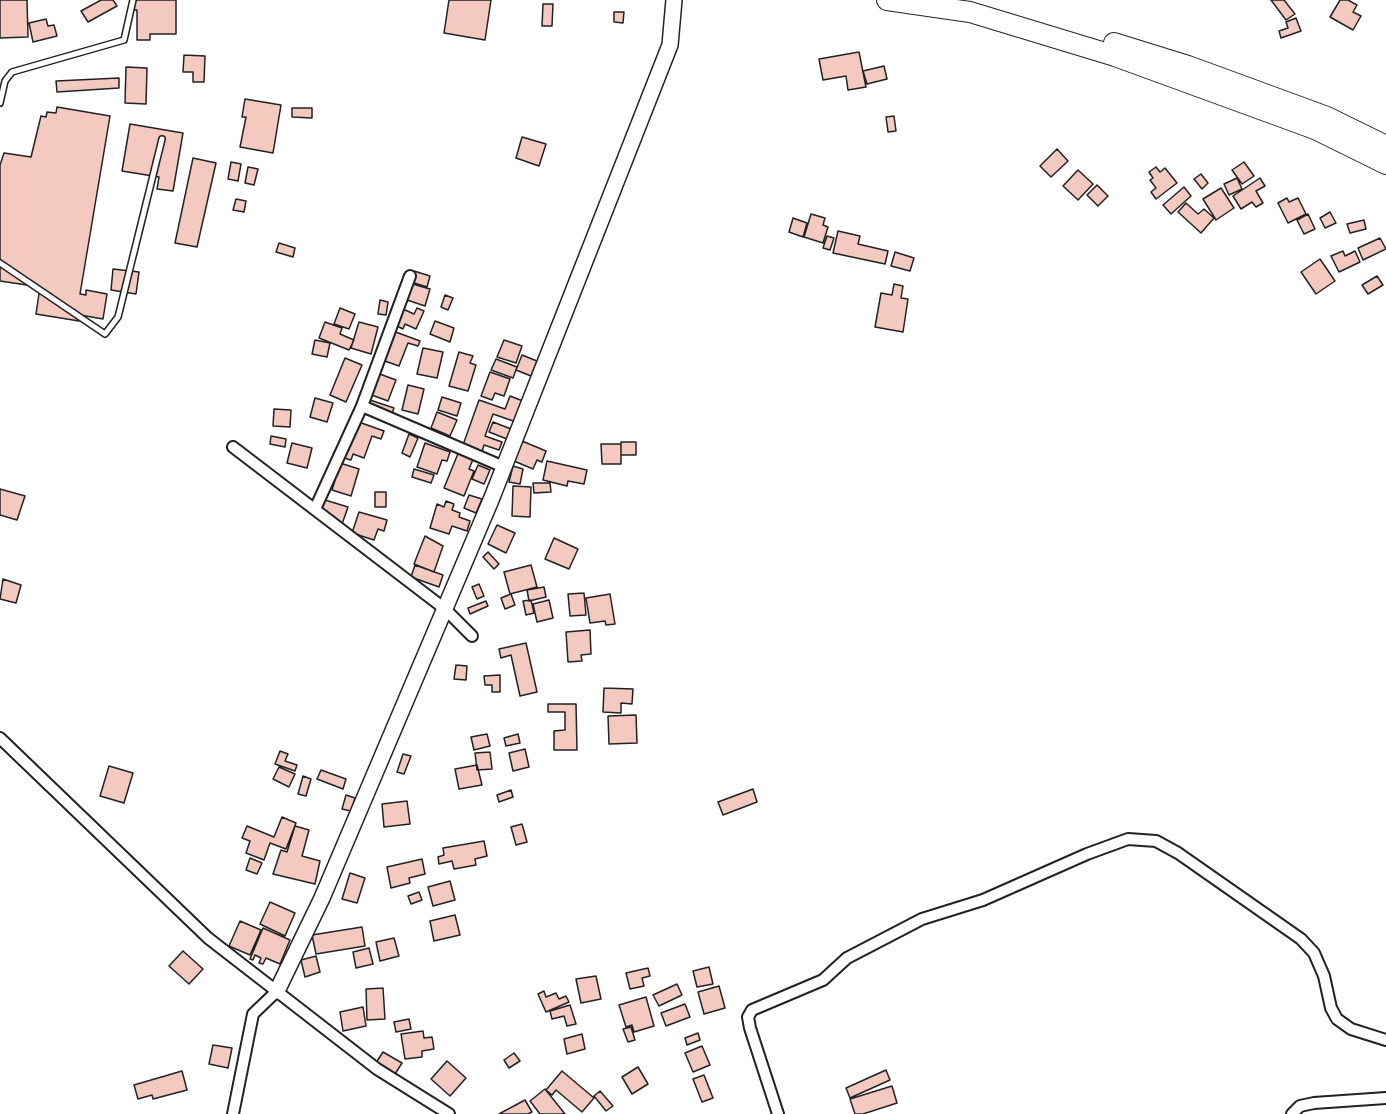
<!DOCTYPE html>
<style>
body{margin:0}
canvas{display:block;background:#fff}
</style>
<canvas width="1386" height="1114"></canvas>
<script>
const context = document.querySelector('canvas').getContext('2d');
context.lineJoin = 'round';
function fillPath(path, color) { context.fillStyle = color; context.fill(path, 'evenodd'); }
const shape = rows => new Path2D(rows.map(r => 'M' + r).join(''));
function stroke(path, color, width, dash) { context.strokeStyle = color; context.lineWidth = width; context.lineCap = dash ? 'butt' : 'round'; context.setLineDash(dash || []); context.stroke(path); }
const building = shape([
 [0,0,27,0,28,37,0,38,0,0],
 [101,0,113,0,117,6,88,22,81,11,101,0],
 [132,0,176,0,176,34,150,34,150,40,137,40,137,10,132,10,132,0],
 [449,0,491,0,485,40,444,33,449,0],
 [1271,0,1284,0,1295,14,1286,20,1271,0],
 [1340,0,1348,0,1357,5,1353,12,1361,16,1353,30,1330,17,1340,0],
 [543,4,553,4,552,26,542,26,543,4],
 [614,12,624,12,623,23,614,22,614,12],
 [1296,18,1301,31,1281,38,1279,31,1288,28,1286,22,1296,18],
 [46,19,48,26,54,25,57,36,33,42,29,23,46,19],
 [859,52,866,87,848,90,846,76,823,80,819,59,859,52],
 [184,55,205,56,204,82,193,82,193,72,183,72,184,55],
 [884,66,887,79,867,84,863,71,884,66],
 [126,67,147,68,146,104,125,103,126,67],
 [119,78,119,88,57,92,56,81,119,78],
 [245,99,281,105,273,153,240,147,246,117,242,117,245,99],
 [57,107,110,116,80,294,86,295,86,290,107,294,103,319,80,315,79,321,36,314,40,287,0,281,0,165,4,153,31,157,41,116,46,117,47,112,56,113,57,107],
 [292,108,312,108,312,118,292,117,292,108],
 [894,116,896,131,888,132,886,117,894,116],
 [130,124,183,133,173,191,157,189,159,177,122,171,130,124],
 [522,137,546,144,539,166,516,158,522,137],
 [1057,149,1068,161,1051,177,1040,166,1057,149],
 [193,158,216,163,197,247,175,243,193,158],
 [231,162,241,164,238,181,228,179,231,162],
 [1244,162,1254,176,1242,184,1232,170,1244,162],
 [248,167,258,169,254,185,245,183,248,167],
 [1156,167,1160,172,1165,168,1177,183,1156,199,1151,192,1156,188,1150,180,1153,178,1149,172,1156,167],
 [1078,170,1093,184,1078,200,1063,186,1078,170],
 [1201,174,1208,183,1202,189,1194,179,1201,174],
 [1237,178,1242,189,1229,195,1224,184,1237,178],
 [1260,178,1265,186,1256,191,1263,203,1256,207,1252,202,1241,209,1233,196,1260,178],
 [1097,185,1108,196,1098,206,1087,195,1097,185],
 [1184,187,1191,196,1171,214,1163,205,1184,187],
 [1221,188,1234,208,1216,220,1203,199,1221,188],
 [1287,198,1289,202,1298,198,1306,214,1288,223,1278,203,1287,198],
 [236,199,246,201,244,212,233,210,236,199],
 [1186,203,1198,214,1204,209,1214,218,1201,233,1178,212,1186,203],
 [1330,212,1336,223,1325,228,1320,218,1330,212],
 [811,214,825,218,823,225,828,227,823,243,804,237,811,214],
 [1308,214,1315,229,1304,234,1297,220,1308,214],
 [793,218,807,223,803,237,789,232,793,218],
 [1364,220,1366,229,1350,233,1347,224,1364,220],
 [838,231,860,236,858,244,888,251,885,264,833,253,838,231],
 [827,236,834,238,830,250,823,248,827,236],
 [1380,238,1386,249,1363,260,1358,248,1380,238],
 [279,243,295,248,293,257,276,252,279,243],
 [1343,251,1345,256,1355,251,1360,262,1339,272,1331,256,1343,251],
 [895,252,914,258,910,271,891,266,895,252],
 [1320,259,1335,281,1316,294,1301,272,1320,259],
 [113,269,139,272,136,294,111,290,113,269],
 [414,271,430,276,427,287,411,282,414,271],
 [1377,276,1383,285,1368,294,1362,285,1377,276],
 [409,283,430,289,425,306,404,299,409,283],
 [894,284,903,286,901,298,908,299,903,332,875,327,881,293,892,295,894,284],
 [445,295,453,298,448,310,441,307,445,295],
 [380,300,388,302,386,315,378,314,380,300],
 [340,308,355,314,349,329,334,324,340,308],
 [417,308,424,311,416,329,405,324,403,329,395,325,403,309,414,314,417,308],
 [435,321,454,328,450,342,430,334,435,321],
 [325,322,342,328,340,334,354,340,349,350,319,338,325,322],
 [359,322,378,327,371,354,351,348,359,322],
 [393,331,420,341,418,346,408,343,399,366,382,360,393,331],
 [315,340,330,343,327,357,312,354,315,340],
 [504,340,522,346,516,363,497,357,504,340],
 [423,348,443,352,437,378,417,374,423,348],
 [459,352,473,356,470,363,476,365,468,391,449,386,459,352],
 [522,355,537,361,531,376,516,370,522,355],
 [345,358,362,365,346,402,330,395,345,358],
 [496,359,517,367,513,378,491,370,496,359],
 [490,372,510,379,504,396,495,393,492,400,481,396,490,372],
 [377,373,396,380,388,401,369,394,377,373],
 [408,385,424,389,418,414,402,410,408,385],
 [510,396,523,401,516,422,493,414,485,436,502,442,499,450,484,445,482,452,463,445,479,400,505,409,510,396],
 [442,397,461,403,457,416,438,410,442,397],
 [315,398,333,403,327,422,310,417,315,398],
 [367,399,394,408,389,422,362,413,367,399],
 [274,409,291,410,290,427,273,426,274,409],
 [437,412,457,420,450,436,431,428,437,412],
 [356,421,384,431,381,439,372,436,364,458,353,454,351,460,344,458,356,421],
 [493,422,511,429,507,439,489,432,493,422],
 [409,434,418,438,410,457,402,453,409,434],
 [271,436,286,439,285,447,270,444,271,436],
 [522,441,546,451,542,462,537,460,533,469,514,461,522,441],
 [621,442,636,442,636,455,621,455,621,442],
 [292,443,312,448,307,468,287,463,292,443],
 [425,443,450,452,447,461,442,460,437,474,417,467,425,443],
 [601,444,621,444,621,464,602,464,601,444],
 [459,451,474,457,469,469,474,471,464,496,444,488,459,451],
 [547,461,587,470,584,484,568,481,567,486,543,480,547,461],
 [340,463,359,469,351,496,332,490,340,463],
 [478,465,490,470,484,484,472,479,478,465],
 [513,466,523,469,520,484,509,482,513,466],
 [414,469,434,475,431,483,412,477,414,469],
 [533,483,550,483,551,492,534,493,533,483],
 [513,486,531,487,530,517,512,516,513,486],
 [0,489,25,496,17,520,0,515,0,489],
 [375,492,386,492,386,507,375,507,375,492],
 [469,495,482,499,476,513,464,508,469,495],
 [325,500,348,507,341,527,318,519,325,500],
 [446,501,454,504,452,510,460,513,459,517,470,521,467,531,452,526,449,534,430,528,437,504,444,507,446,501],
 [359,512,387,520,384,531,378,529,374,540,352,533,359,512],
 [497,525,515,533,506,553,488,544,497,525],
 [425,536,443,546,434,572,414,564,425,536],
 [554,538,578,549,569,569,545,559,554,538],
 [488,552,499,564,494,569,483,557,488,552],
 [415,565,443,575,439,587,411,577,415,565],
 [531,565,537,587,510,594,504,572,531,565],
 [3,579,21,585,16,603,0,599,3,579],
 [479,584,484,596,477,599,472,587,479,584],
 [544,587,546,597,529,601,527,590,544,587],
 [584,593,586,615,570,616,568,594,584,593],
 [511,594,515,605,505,609,501,598,511,594],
 [610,594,615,624,606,625,605,621,590,623,586,598,610,594],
 [531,600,534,613,526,615,523,601,531,600],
 [549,600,553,618,537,622,533,604,549,600],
 [486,601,488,606,470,614,468,608,486,601],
 [590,630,591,654,581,655,582,661,568,662,566,632,590,630],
 [526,643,537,692,520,696,511,655,501,658,499,649,526,643],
 [456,665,467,666,466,680,454,679,456,665],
 [500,675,500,692,492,692,492,685,485,685,484,676,500,675],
 [604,688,633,689,632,704,621,703,621,713,603,712,604,688],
 [548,704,576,704,577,750,554,750,554,731,565,730,565,712,548,712,548,704],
 [636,715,637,743,609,744,608,716,636,715],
 [487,734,490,746,474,750,471,737,487,734],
 [518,734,520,743,506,746,504,738,518,734],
 [525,749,529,767,513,771,509,753,525,749],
 [280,751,288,754,285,761,297,765,295,771,275,764,280,751],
 [490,752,492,769,477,770,475,753,490,752],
 [403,754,411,756,404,774,397,772,403,754],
 [477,765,482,785,459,789,455,769,477,765],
 [109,766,133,773,124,803,100,796,109,766],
 [279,767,295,774,289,787,273,779,279,767],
 [321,770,346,779,343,789,317,779,321,770],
 [303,776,311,779,306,796,298,794,303,776],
 [753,789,757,802,723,815,718,802,753,789],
 [511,790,513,797,499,802,497,795,511,790],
 [346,795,355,798,351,811,342,809,346,795],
 [407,801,410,824,384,827,382,804,407,801],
 [282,817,296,823,286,849,270,843,264,860,246,853,250,841,242,838,247,826,274,837,282,817],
 [522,824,527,842,516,845,511,827,522,824],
 [295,826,309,830,302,856,320,861,315,884,273,874,281,850,287,852,295,826],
 [484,841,487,856,475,859,476,865,454,869,452,861,439,864,438,857,444,855,443,848,484,841],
 [250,858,262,863,257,874,246,870,250,858],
 [422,859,425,874,409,878,410,883,391,888,387,867,422,859],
 [350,873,365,878,357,903,342,899,350,873],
 [450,881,455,900,433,906,428,887,450,881],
 [419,892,422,900,411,904,408,896,419,892],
 [270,902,295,913,285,936,260,924,270,902],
 [455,915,460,935,434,941,430,921,455,915],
 [240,921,261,930,250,955,229,946,240,921],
 [362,927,365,946,316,954,312,935,362,927],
 [263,928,290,940,280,964,266,958,263,964,259,963,261,958,255,955,253,960,250,959,263,928],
 [394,938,399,956,380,961,376,942,394,938],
 [369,948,373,964,356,968,353,952,369,948],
 [183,951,203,969,189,984,169,966,183,951],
 [316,956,320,972,305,977,301,960,316,956],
 [709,967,713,984,697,987,693,971,709,967],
 [648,968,650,976,642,978,644,986,630,989,626,973,648,968],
 [596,976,601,999,581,1003,576,979,596,976],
 [677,984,682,995,659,1006,653,995,677,984],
 [719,986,725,1008,704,1014,698,992,719,986],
 [383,988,385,1019,367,1020,366,989,383,988],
 [544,991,546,997,556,993,559,999,566,996,569,1002,546,1012,538,994,544,991],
 [646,997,654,1026,634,1032,632,1025,626,1027,619,1005,646,997],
 [685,1004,690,1017,666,1026,661,1013,685,1004],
 [570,1005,576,1024,567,1026,564,1016,552,1019,550,1011,570,1005],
 [363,1007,366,1026,343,1031,340,1012,363,1007],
 [409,1019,411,1029,396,1032,394,1022,409,1019],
 [631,1027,635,1040,628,1042,623,1029,631,1027],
 [423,1031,424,1038,432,1037,434,1049,422,1051,422,1057,405,1059,401,1034,423,1031],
 [698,1033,700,1040,687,1045,685,1038,698,1033],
 [582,1034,585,1049,567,1054,564,1039,582,1034],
 [213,1045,232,1048,228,1068,209,1064,213,1045],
 [702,1046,710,1065,693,1072,685,1053,702,1046],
 [383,1052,402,1063,395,1074,410,1083,405,1090,372,1069,383,1052],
 [514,1053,520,1061,509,1068,504,1060,514,1053],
 [447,1061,466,1078,450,1096,431,1079,447,1061],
 [638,1067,648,1084,632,1094,622,1077,638,1067],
 [886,1070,890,1080,850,1098,846,1088,886,1070],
 [182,1071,187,1090,153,1099,152,1095,138,1099,134,1085,182,1071],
 [562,1071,594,1098,582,1112,556,1090,552,1095,546,1090,562,1071],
 [704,1075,713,1098,702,1102,693,1079,704,1075],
 [892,1086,897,1103,863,1114,855,1114,850,1099,892,1086],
 [545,1089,565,1114,540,1114,530,1101,545,1089],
 [600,1091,613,1106,606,1111,594,1096,600,1091],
 [525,1100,532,1112,528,1114,499,1114,525,1100]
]);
fillPath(building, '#f3c9c0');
stroke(building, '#222', 1.5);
const lane = shape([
 [0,103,5,81,12,72,124,40,133,0],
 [0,263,105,334,118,317,162,139]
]);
const street = shape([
 [362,406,504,467],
 [233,447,445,609,472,636],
 [315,509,362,406,410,276],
 [0,738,208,938,377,1069,449,1114],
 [233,1114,253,1014,277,991],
 [778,1114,750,1028,748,1017,752,1010,823,980,847,958,922,919,983,900,1087,854,1128,839,1156,841,1178,853,1301,939,1314,953,1324,976,1331,1008,1337,1019,1351,1029,1386,1040],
 [1292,1114,1300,1106,1314,1103,1386,1098]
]);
const secondary = shape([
 [277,991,322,898,491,500,670,45,674,0]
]);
const highway = shape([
 [887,0,970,12,1115,56,1315,129,1386,164],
 [1114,43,1188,66,1327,117,1386,146]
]);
stroke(lane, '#222', 8);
stroke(street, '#222', 14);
stroke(secondary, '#222', 18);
stroke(highway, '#222', 22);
stroke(lane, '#fff', 5);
stroke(street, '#fff', 10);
stroke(secondary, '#fff', 15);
stroke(highway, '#fff', 20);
</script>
